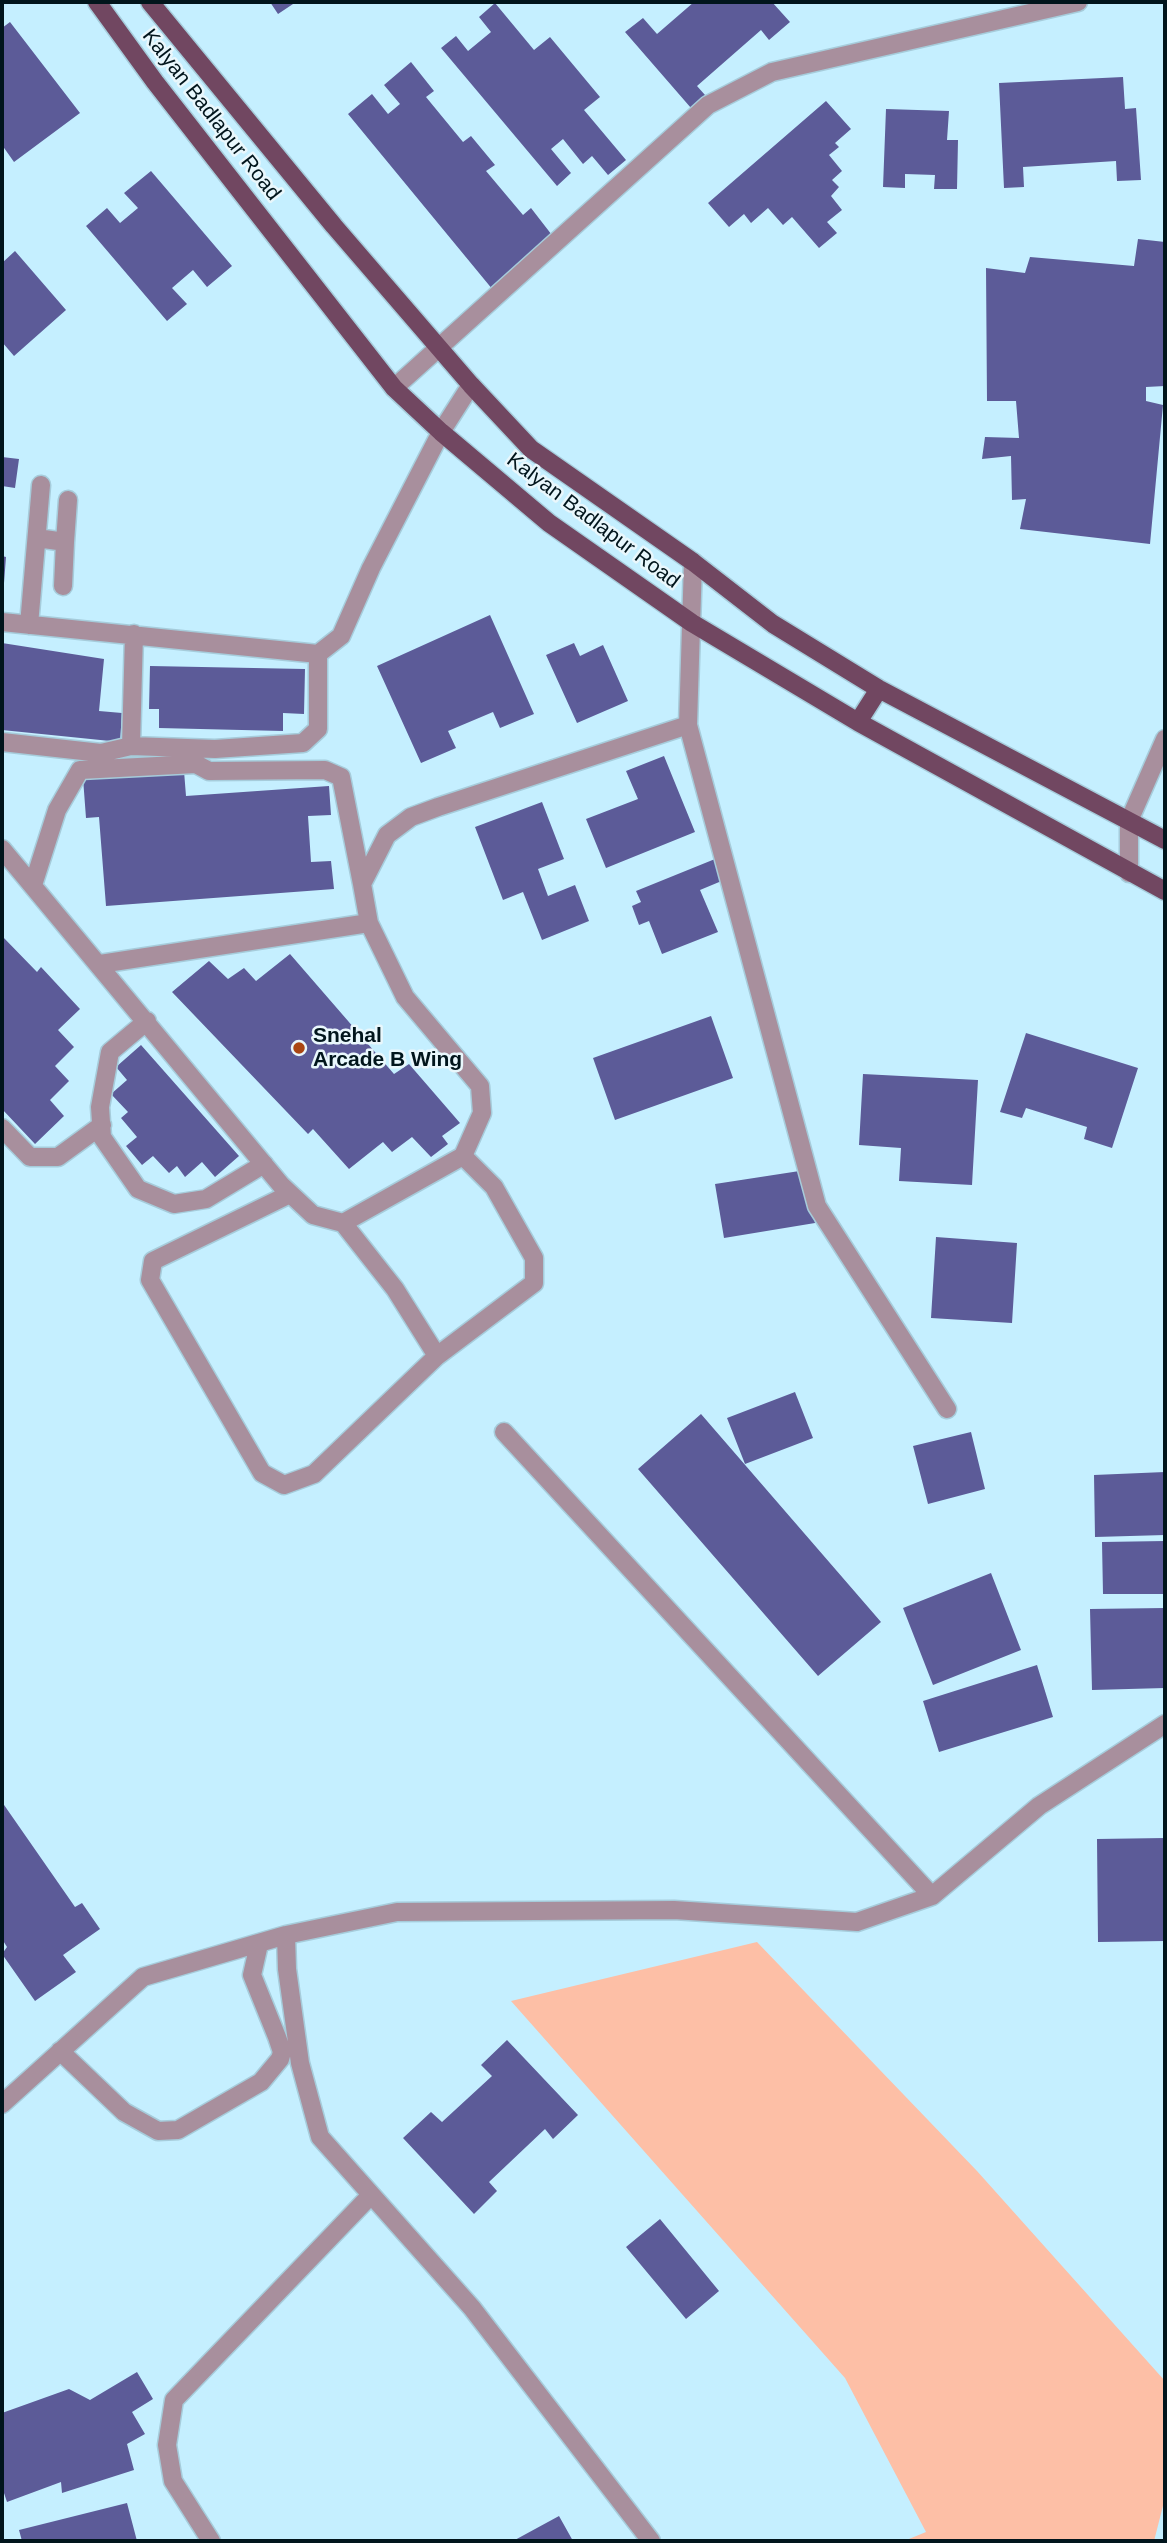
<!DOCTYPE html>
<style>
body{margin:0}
#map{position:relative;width:1167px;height:2543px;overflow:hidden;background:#c5efff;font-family:Helvetica,sans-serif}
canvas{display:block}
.frame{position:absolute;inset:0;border:4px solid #01151c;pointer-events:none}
</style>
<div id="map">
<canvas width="1167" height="2543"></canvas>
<div class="frame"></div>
</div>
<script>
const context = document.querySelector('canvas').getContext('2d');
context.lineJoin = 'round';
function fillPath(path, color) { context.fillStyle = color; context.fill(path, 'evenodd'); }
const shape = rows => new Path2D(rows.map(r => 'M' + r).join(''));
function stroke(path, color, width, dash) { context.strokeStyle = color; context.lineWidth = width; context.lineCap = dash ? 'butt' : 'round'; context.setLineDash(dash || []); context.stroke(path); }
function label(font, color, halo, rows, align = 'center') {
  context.font = font + ' Helvetica,sans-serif'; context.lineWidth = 5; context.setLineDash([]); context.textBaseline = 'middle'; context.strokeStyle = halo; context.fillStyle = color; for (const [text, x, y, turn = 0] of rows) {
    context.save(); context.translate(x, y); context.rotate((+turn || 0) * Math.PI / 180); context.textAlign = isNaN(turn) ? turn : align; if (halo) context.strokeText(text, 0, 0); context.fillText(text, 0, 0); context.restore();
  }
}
fillPath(shape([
 [757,1942,977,2171,1165,2381,1165,2498,1154,2541,904,2541,926,2532,845,2378,511,2001]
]), '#fdbfa6');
fillPath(shape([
 [270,2,296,2,278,14],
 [694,2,772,2,790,22,769,40,761,30,697,86,705,95,691,108,625,32,643,18,657,34],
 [495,3,534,50,550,37,600,97,584,110,626,160,608,175,592,156,583,164,563,139,551,149,571,173,557,186,441,48,456,36,468,51,491,32,479,17],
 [10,22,80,113,14,162,2,145,2,28],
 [411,62,434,91,426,97,463,142,471,136,495,165,486,171,523,215,531,208,555,239,493,290,348,114,372,94,388,114,400,104,384,85],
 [1123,77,1125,109,1136,108,1141,180,1117,181,1116,161,1023,167,1024,187,1004,188,999,83],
 [826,101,851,129,835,143,839,147,829,155,842,171,832,180,839,187,831,196,842,210,827,222,837,233,819,248,792,217,783,225,768,208,751,223,744,214,729,227,708,203],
 [886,109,949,111,947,140,958,140,957,189,934,189,935,175,905,174,905,188,883,187],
 [151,171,232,266,207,287,193,270,172,288,187,304,167,321,86,226,107,208,120,223,138,208,124,193],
 [1138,239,1165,242,1165,386,1146,387,1146,401,1163,405,1150,544,1020,529,1026,499,1012,500,1011,456,982,459,985,437,1019,438,1016,401,987,401,986,268,1025,273,1030,257,1134,266],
 [15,251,66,310,14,356,2,342,2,263],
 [2,457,19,459,15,488,2,486],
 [2,556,6,557,4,583,2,583],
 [490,615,534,714,500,728,493,712,448,731,456,748,421,763,377,666],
 [2,643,104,659,99,711,122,713,120,742,2,730],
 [574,643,580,656,603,645,628,701,577,723,546,655],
 [150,666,305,669,304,714,283,713,283,731,159,728,159,709,149,709],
 [664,756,695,832,606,868,586,819,638,799,626,771],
 [184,771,186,796,329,786,331,815,308,816,311,862,331,861,334,889,106,906,99,817,86,818,83,778],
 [542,802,564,859,538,869,548,896,575,885,589,921,542,940,523,892,503,900,475,827],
 [715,859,724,880,700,890,718,932,662,954,649,921,639,925,632,906,641,902,636,891],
 [2,936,37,972,41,967,80,1009,58,1030,74,1047,55,1066,69,1081,50,1100,64,1116,35,1144,2,1109],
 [290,954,394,1074,409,1064,460,1123,442,1136,448,1144,431,1157,412,1137,392,1152,383,1142,349,1169,313,1129,308,1134,172,992,209,961,228,979,244,968,256,981],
 [711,1016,733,1078,615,1120,593,1058],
 [1026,1033,1138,1068,1112,1148,1084,1139,1087,1127,1026,1108,1022,1118,1000,1112],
 [141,1045,239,1156,215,1177,202,1162,185,1177,177,1166,169,1173,153,1156,142,1165,126,1146,137,1137,121,1118,128,1112,111,1094,127,1080,116,1067],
 [863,1074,978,1080,972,1185,899,1181,901,1148,859,1145],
 [806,1170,815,1223,724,1238,715,1184],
 [936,1237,1017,1243,1012,1323,931,1318],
 [795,1392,813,1438,745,1464,727,1418],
 [701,1414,881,1622,818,1676,638,1469],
 [971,1432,985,1489,928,1504,913,1446],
 [1165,1472,1165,1535,1095,1537,1094,1475],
 [1165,1541,1165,1594,1103,1594,1102,1542],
 [991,1573,1021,1650,933,1685,903,1608],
 [1165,1608,1165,1688,1092,1690,1090,1609],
 [1037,1665,1053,1717,939,1752,923,1701],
 [2,1802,75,1907,82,1903,100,1929,63,1955,76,1972,35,2001,2,1954,7,1947,2,1939],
 [1165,1838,1165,1941,1098,1942,1097,1839],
 [507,2040,578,2115,553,2139,545,2129,489,2182,497,2191,474,2214,403,2138,431,2112,442,2122,492,2076,481,2065],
 [660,2219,719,2291,686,2319,626,2247],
 [137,2372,153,2399,132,2412,145,2434,127,2444,134,2470,62,2493,61,2482,7,2502,2,2487,2,2413,69,2389,90,2400],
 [127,2503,137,2541,22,2541,19,2530],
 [559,2516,573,2541,513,2541]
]), '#5c5b98');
const minor = shape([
 [394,388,708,105,772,72,1078,2],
 [37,538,65,542,63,586],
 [65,542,68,500],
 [693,562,688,725,817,1206,947,1409],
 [2,622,318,654,341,636,371,568,441,432,471,385],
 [29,625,41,485],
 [2,742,101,753,131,746,215,749,303,743,318,729,318,654],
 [131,746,134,634],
 [2,849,281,1185,313,1215,343,1223,463,1156,482,1113,480,1086,405,997,369,923,362,884,387,835,411,817,438,807,688,725],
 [1129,873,1129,821,1165,739],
 [33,885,57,810,80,770,196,764,209,771,325,770,341,777,362,884],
 [100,964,369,923],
 [147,1021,110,1052,100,1107,102,1137,138,1189,174,1204,206,1199,264,1164],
 [2,1128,30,1157,58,1157,102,1125],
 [290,1194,153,1261,150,1280,262,1473,284,1485,314,1474,437,1356,395,1289,343,1223],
 [437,1356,534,1283,534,1258,494,1187,463,1156],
 [504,1432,932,1896],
 [286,1935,287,1969,300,2063,320,2137,472,2308,651,2541],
 [60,2051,124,2112,158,2131,178,2130,261,2082,280,2059,282,2052,277,2037,252,1975,259,1944],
 [2,2104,143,1977,286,1935,397,1912,674,1910,857,1922,932,1896,1039,1806,1165,1724],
 [211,2541,173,2481,167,2445,174,2400,371,2195]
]);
const major = shape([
 [97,2,155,82,394,388,441,432,549,523,692,623,858,722,1165,891],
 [150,2,334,226,471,385,531,449,693,562,773,624,879,689,1165,840],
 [858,722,879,689]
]);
stroke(minor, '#a6ccdb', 21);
stroke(major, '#a6ccdb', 21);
stroke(minor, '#a88f9d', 18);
stroke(major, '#714761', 18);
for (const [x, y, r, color] of [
 [299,1048,7,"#aa4613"]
]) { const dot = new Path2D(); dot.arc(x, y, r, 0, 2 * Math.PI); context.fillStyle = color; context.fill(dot); stroke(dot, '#e9f7fc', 2.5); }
label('21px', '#01151c', '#e9f7fc', [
 ["Kalyan Badlapur Road",211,115,52],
 ["Kalyan Badlapur Road",593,521,37]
]);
label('bold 21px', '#01151c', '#e9f7fc', [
 ["Snehal",313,1036],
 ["Arcade B Wing",313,1060]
], 'left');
</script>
